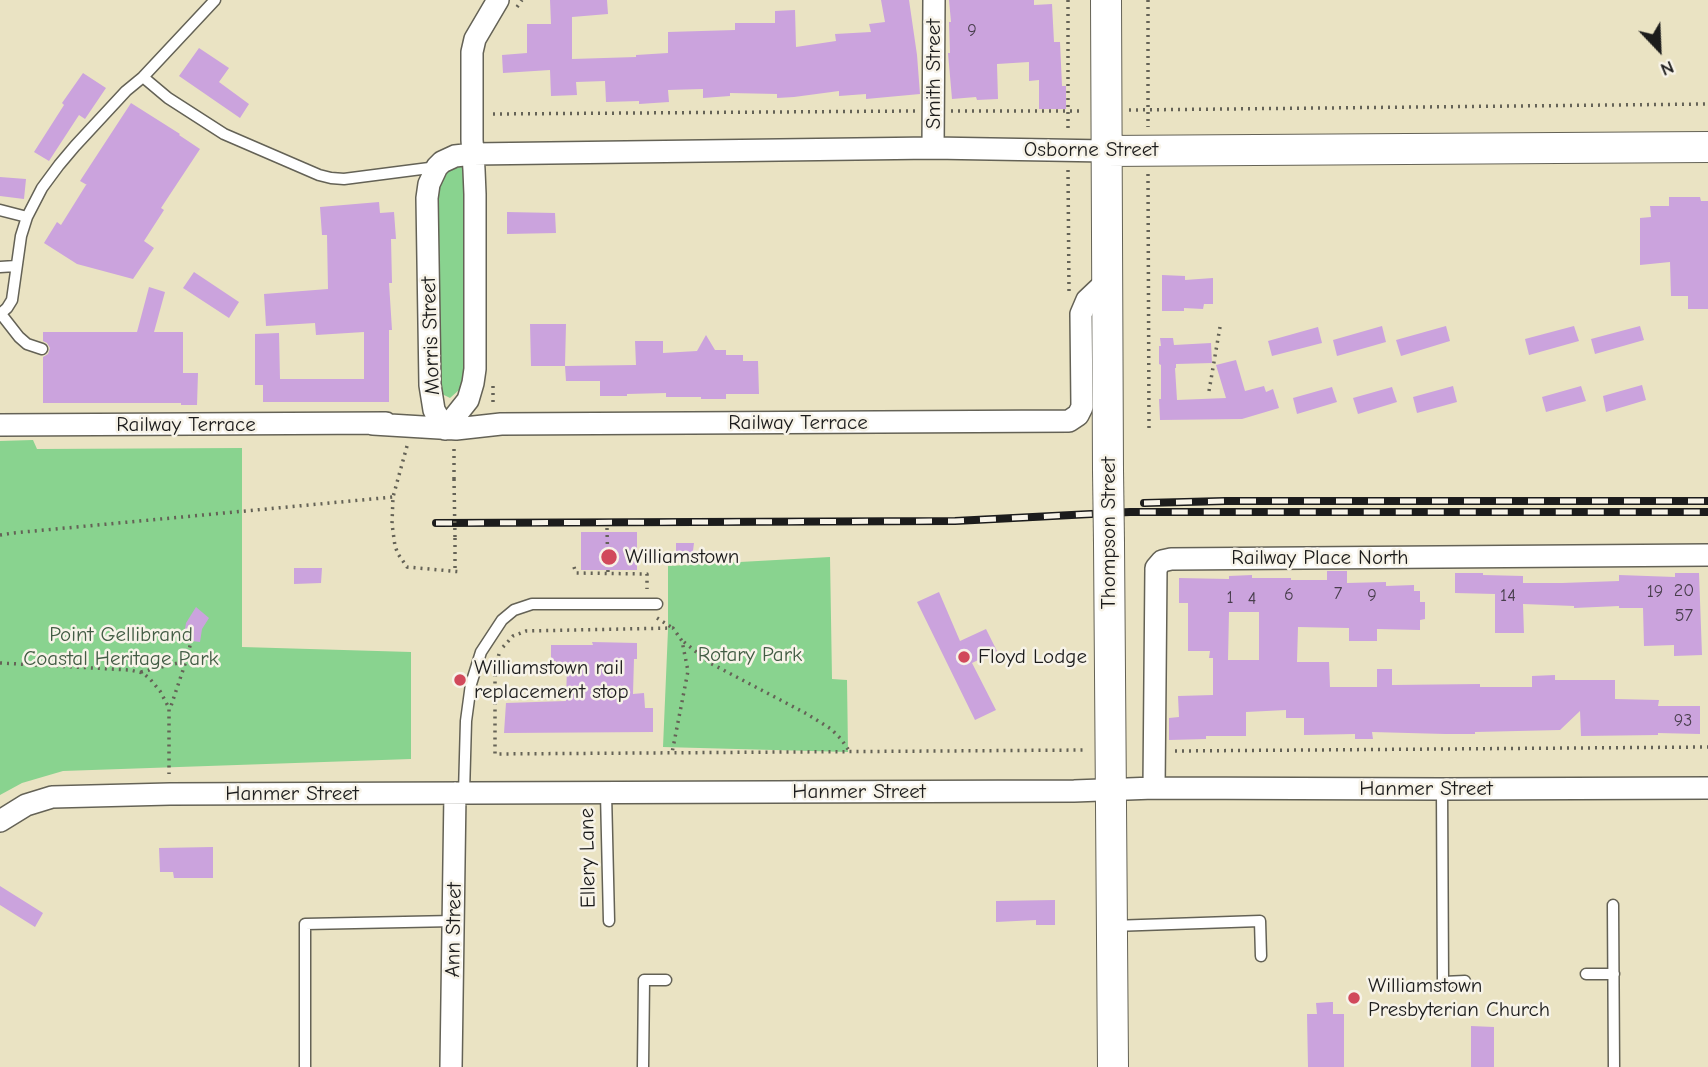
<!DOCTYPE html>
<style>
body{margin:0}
#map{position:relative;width:1708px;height:1067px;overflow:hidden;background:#eae3c3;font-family:"Comic Neue",sans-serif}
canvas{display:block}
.north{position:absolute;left:1624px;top:14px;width:70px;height:70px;-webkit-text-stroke:5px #f7f3e8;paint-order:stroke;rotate:157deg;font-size:19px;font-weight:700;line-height:28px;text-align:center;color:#1c1c1c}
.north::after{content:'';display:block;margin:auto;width:24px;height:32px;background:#1c1c1c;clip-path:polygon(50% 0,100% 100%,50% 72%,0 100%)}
</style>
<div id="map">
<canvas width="1708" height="1067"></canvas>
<div class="north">N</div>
</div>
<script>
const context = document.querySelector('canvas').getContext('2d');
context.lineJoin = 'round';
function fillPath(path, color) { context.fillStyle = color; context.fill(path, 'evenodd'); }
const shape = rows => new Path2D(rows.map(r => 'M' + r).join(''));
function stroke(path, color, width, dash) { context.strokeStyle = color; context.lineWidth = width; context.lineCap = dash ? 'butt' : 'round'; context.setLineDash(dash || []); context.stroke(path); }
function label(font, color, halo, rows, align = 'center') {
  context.font = font + ' "Comic Neue",sans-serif'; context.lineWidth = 5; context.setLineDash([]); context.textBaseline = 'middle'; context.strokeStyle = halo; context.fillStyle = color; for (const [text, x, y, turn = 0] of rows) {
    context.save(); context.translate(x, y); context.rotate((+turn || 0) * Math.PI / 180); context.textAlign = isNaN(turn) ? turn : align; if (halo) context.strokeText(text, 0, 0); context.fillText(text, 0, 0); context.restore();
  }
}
fillPath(shape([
 [462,165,465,168,467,366,463,381,459,390,450,398,442,394,439,388,434,205,438,181,450,168],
 [33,440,37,449,242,448,242,647,411,652,411,759,63,771,22,783,0,795,0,441],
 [830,557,832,679,847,680,848,752,663,747,668,630,668,566]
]), '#89d38f');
fillPath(shape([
 [550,0,607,0,608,14,572,17,572,59,636,57,636,55,668,53,668,32,735,30,735,23,775,23,775,11,795,10,796,47,836,41,835,34,871,32,869,24,885,22,881,0,909,0,917,55,920,94,866,99,866,94,839,96,839,91,794,97,777,98,777,94,730,93,730,96,703,98,703,89,668,90,669,102,639,104,639,101,606,102,605,81,576,82,577,95,551,96,550,70,503,73,502,55,527,53,527,24,551,24],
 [949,0,1034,0,1034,5,1052,4,1054,42,1060,42,1062,86,1066,86,1066,109,1039,109,1039,80,1029,81,1029,62,997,64,998,99,977,100,976,97,952,99,948,53,950,53,949,22,951,22],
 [199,48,229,68,219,82,249,104,240,118,179,76],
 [83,73,106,88,85,119,79,115,49,161,34,152,64,105,62,103],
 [131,103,180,134,179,135,200,149,161,208,164,210,144,241,154,248,133,279,77,264,44,243,57,222,61,225,86,185,87,185,80,181],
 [0,177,26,179,24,199,0,196],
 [1669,197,1700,197,1701,201,1708,201,1708,309,1688,309,1688,296,1671,296,1670,262,1640,265,1640,218,1651,217,1650,206,1669,206],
 [379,202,380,213,394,212,396,239,391,239,392,283,389,283,392,330,389,330,389,402,263,402,263,385,255,385,255,334,279,333,280,379,364,379,364,332,316,335,315,323,266,326,264,294,328,289,327,235,322,235,320,207],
 [507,212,555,213,556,233,507,234],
 [194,272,239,302,229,318,183,288],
 [1162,275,1185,276,1185,280,1213,278,1213,304,1204,304,1203,309,1184,308,1184,311,1162,311],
 [149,287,165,292,154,332,183,332,183,373,198,373,197,405,181,405,181,403,43,403,43,357,48,354,50,348,47,343,43,341,43,332,137,332],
 [530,324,566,324,565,366,531,366],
 [1382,326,1386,342,1337,356,1333,340],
 [1446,326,1450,341,1401,356,1396,340],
 [1574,326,1579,341,1529,355,1525,339],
 [1640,326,1644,340,1595,354,1591,339],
 [1318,327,1322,343,1272,356,1268,341],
 [706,335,715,350,726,350,726,355,743,355,743,361,758,361,759,394,726,394,726,399,701,399,701,397,666,397,666,393,627,394,627,396,600,396,600,381,566,381,565,366,636,365,635,341,663,341,663,353,697,351],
 [1160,338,1173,338,1174,345,1211,343,1212,363,1176,364,1176,368,1175,368,1177,400,1226,398,1216,365,1236,360,1245,391,1264,386,1266,392,1273,389,1279,408,1242,419,1160,420,1159,399,1161,399,1161,365,1159,364,1159,346,1161,346],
 [1642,385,1646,400,1606,412,1603,396],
 [1453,386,1457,402,1417,413,1413,397],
 [1581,386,1586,401,1546,412,1542,397],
 [1332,387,1337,402,1297,414,1293,398],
 [1392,387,1397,402,1358,414,1353,398],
 [581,532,637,532,637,570,581,570],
 [676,543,694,543,692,558,676,558],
 [294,568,322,568,321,583,294,584],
 [1327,571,1347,571,1347,583,1386,582,1386,586,1414,585,1414,591,1420,591,1420,602,1425,602,1425,619,1420,620,1420,630,1377,629,1377,641,1349,641,1349,628,1298,627,1297,662,1329,662,1330,687,1377,687,1377,669,1392,669,1392,685,1480,684,1480,687,1532,687,1532,676,1555,675,1555,680,1615,680,1615,699,1659,700,1658,706,1700,706,1700,734,1658,733,1658,735,1581,736,1580,711,1560,730,1475,732,1475,734,1445,734,1372,732,1373,739,1355,739,1355,734,1304,735,1304,718,1286,718,1286,710,1246,712,1246,736,1206,736,1206,739,1169,740,1169,718,1179,717,1178,696,1213,695,1213,658,1209,658,1210,651,1188,651,1188,603,1179,603,1179,578,1229,579,1229,576,1252,575,1252,578,1291,578,1291,580,1327,580],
 [1229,612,1259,612,1259,660,1228,660],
 [1455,573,1483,573,1483,575,1523,576,1523,583,1562,583,1619,581,1619,575,1675,577,1675,573,1699,573,1702,655,1674,656,1674,645,1644,646,1643,608,1619,608,1619,606,1574,608,1574,606,1523,604,1524,633,1495,633,1495,594,1455,593],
 [939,592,960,641,986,629,997,651,972,663,996,710,975,720,917,602],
 [196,607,209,618,202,629,200,642,183,640,186,623],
 [592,642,637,643,637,659,634,659,633,694,644,693,645,708,653,708,653,732,504,733,506,703,566,701,567,666,556,666,556,661,551,661,551,645,593,645],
 [213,847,213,878,174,878,173,872,160,872,159,848],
 [0,886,43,913,35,927,0,905],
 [1055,900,1055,925,1036,925,1036,920,996,922,996,901],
 [1331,1002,1333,1002,1333,1014,1344,1014,1344,1067,1308,1067,1307,1014,1317,1014,1316,1003],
 [1471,1026,1494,1027,1494,1067,1471,1067]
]), '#cba3dd');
const lane = shape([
 [143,77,215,0],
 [0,210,27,217],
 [0,267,16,266],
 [0,314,7,308,12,300,21,236,27,217,42,188,59,165,75,146,126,91,143,77,168,98,224,134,319,175,331,178,344,179,437,167],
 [1,314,19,337,27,344,42,349],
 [1442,789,1443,982,1465,981],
 [464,793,466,721,471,684,481,652,502,620,514,610,532,604,657,604],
 [606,793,609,921],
 [1613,905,1614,1067],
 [1112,926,1260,921,1261,956],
 [1586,974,1614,974],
 [305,1067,305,924,454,921],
 [643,1067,644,980,666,980]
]);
const street = shape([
 [498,0,475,39,472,52,472,140,473,154,474,170,475,194,475,369,473,383,468,400,445,429,434,410,430,385,427,198,429,184,437,167,442,162,455,156,473,154,933,148,1106,151],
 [933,148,934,0],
 [373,424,456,429,501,424,1069,421,1078,415,1082,407,1081,314,1087,300,1106,282],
 [0,425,386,423],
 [1154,788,1156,568,1162,561,1171,559,1708,555],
 [0,821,26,805,52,797,170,794,1074,791,1154,788,1442,789,1708,788],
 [451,1067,455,793]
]);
const secondary = shape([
 [1106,0,1108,470],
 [1106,151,1708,147],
 [1109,543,1113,1067]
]);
stroke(lane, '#646256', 13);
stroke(street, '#646256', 24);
stroke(secondary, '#646256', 32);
stroke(shape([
 [1068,0,1068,131],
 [1148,0,1148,127],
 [517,7,522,0],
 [1129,110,1708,104],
 [951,111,1083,111],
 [493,114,915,111],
 [1068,170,1069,292],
 [1148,174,1149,428],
 [493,386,493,406],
 [1209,391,1220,327],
 [407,446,393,497,392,524,395,546,398,554,407,567,462,572],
 [454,479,454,449],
 [607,528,608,574],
 [0,535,13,533,393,497],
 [455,538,455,572],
 [574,567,576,573,647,574,647,589],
 [657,618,671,627],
 [684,642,710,663,807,714,831,729,841,739,850,752],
 [503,647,513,636,526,631,673,628,682,641,688,671,672,753],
 [499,654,495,670,495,754,1086,750],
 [186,661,191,642],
 [0,663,130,670,143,673,150,679,160,691,169,708,169,774],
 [141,672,186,661,170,709],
 [1175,751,1708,747]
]), '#646256', 3.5, [2, 5]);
stroke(lane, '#fff', 10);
stroke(street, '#fff', 21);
stroke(secondary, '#fff', 30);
const rail = shape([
 [1144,503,1225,501,1708,501],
 [436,523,955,521,1130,512,1708,512]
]);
stroke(rail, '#1c1c1c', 8);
stroke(rail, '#f7f3e8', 5, [16]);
const secondaryBridge = shape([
 [1108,470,1109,543]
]);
stroke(secondaryBridge, '#646256', 32, []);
stroke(shape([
 [454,479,455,538]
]), '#646256', 3.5, [2, 5]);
stroke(secondaryBridge, '#fff', 30);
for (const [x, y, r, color] of [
 [609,557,9,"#d1495b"],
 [964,657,7,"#d1495b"],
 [460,680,7,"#d1495b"],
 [1354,998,7,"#d1495b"]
]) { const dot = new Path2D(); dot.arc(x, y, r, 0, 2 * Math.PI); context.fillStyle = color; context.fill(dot); stroke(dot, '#f7f3e8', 2.5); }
label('18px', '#483e4c', null, [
 ["9",972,31],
 ["20",1684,591],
 ["19",1655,592],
 ["7",1338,594],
 ["6",1289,595],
 ["9",1372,596],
 ["14",1508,596],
 ["1",1230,598],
 ["4",1252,599],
 ["57",1684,616],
 ["93",1683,721]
]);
label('21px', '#1c1c1c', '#f7f3e8', [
 ["Smith Street",934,74,-90],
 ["Osborne Street",1091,150],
 ["Morris Street",431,336,-92],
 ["Railway Terrace",798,423],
 ["Railway Terrace",186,425],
 ["Thompson Street",1109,533,-90],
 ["Railway Place North",1320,558],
 ["Hanmer Street",1426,789],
 ["Hanmer Street",859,792],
 ["Hanmer Street",292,794],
 ["Ellery Lane",588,858,-91],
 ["Ann Street",454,930,-89]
]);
label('21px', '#1c1c1c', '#f7f3e8', [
 ["Williamstown",625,557],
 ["Floyd Lodge",978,657],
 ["Williamstown rail",474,668],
 ["replacement stop",474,692],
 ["Williamstown",1368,986],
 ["Presbyterian Church",1368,1010]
], 'left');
label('21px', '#425c44', '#f7f3e8', [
 ["Point Gellibrand",121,635],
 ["Coastal Heritage Park",121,659],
 ["Rotary Park",750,655]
]);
</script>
